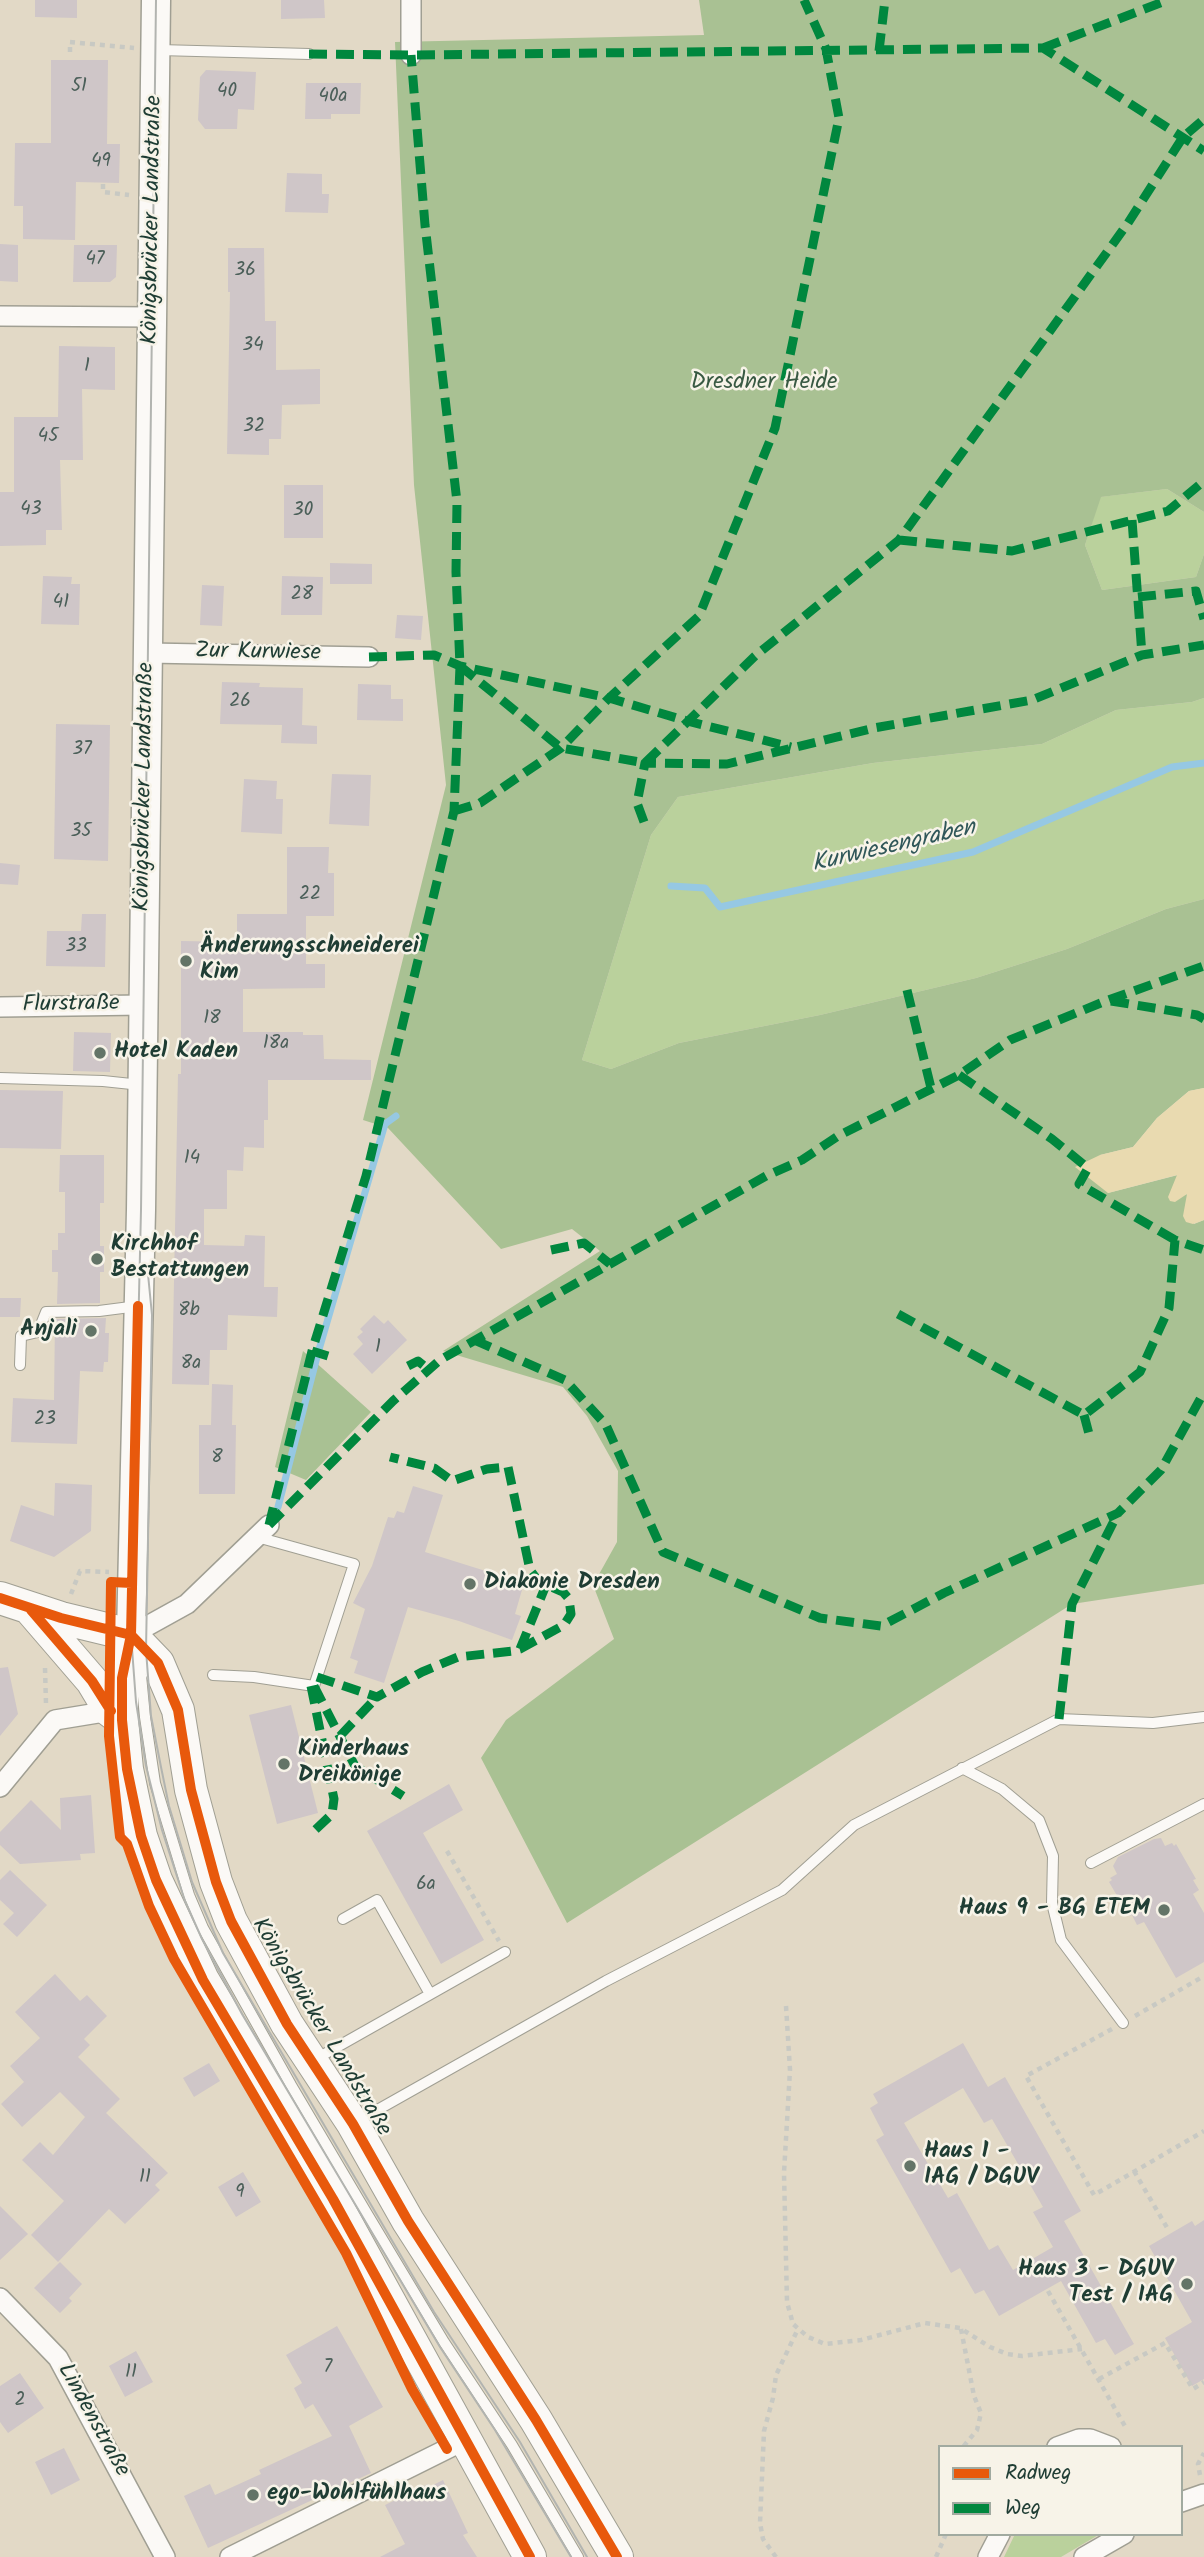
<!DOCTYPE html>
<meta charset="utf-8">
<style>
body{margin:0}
#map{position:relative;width:1204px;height:2557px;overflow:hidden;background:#e2d9c6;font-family:Kalam,sans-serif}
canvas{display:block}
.legend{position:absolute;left:938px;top:2445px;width:245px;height:91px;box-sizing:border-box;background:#f7f3e8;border:2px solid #a1aaa0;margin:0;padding:9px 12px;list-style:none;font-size:21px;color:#1f3d34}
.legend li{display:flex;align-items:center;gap:14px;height:35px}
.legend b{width:35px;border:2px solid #a1aaa0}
</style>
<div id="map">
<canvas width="1204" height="2557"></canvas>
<ul class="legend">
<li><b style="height:9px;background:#e8590c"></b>Radweg</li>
<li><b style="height:9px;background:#00873e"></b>Weg</li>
</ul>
</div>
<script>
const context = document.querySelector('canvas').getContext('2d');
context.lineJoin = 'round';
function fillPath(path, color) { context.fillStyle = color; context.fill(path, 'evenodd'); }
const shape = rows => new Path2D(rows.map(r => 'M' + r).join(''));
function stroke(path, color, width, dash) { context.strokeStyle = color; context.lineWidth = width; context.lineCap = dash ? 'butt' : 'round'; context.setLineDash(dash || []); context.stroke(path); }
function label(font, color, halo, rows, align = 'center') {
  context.font = font + ' Kalam,sans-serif'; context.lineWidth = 5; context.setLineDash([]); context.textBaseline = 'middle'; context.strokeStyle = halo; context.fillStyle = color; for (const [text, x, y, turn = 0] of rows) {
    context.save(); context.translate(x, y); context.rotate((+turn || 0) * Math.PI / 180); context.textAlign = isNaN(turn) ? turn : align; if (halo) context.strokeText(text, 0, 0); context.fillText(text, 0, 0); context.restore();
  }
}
fillPath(shape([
 [1167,489,1204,512,1204,554,1196,577,1102,590,1085,545,1100,497],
 [1204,698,1204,899,1166,909,1067,949,976,978,820,1015,679,1043,611,1069,582,1060,651,835,678,797,873,763,1042,744,1116,710,1192,702],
 [1015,2534,1100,2534,1061,2557,1004,2557]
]), '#bad19c');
fillPath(shape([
 [699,0,1204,0,1204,512,1167,489,1101,497,1085,545,1102,590,1196,577,1204,554,1204,698,1192,702,1116,710,1042,744,873,763,678,797,651,835,582,1060,611,1069,679,1043,820,1015,976,978,1067,949,1166,909,1204,899,1204,1088,1189,1091,1157,1118,1133,1147,1100,1155,1108,1193,1178,1175,1169,1197,1188,1194,1194,1224,1204,1220,1204,1584,1072,1604,567,1923,481,1758,506,1720,614,1639,593,1585,617,1542,618,1471,587,1416,563,1387,443,1351,600,1251,572,1229,501,1249,388,1128,363,1120,446,785,414,485,395,42,704,35],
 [303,1351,371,1412,306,1480,275,1467]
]), '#a9c193');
fillPath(shape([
 [1204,1088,1204,1220,1193,1224,1186,1222,1183,1216,1187,1194,1175,1202,1170,1201,1168,1197,1177,1175,1108,1193,1075,1167,1100,1155,1133,1147,1157,1118,1189,1091]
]), '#e9dab0');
stroke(shape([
 [671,886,705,888,720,907,973,852,1172,767,1204,763],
 [278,1507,318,1353,385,1124,396,1116]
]), '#96c8e3', 7);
fillPath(shape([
 [35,0,77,0,77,18,35,17],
 [281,0,324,0,325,18,281,19],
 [51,60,108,60,107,144,120,144,119,183,76,182,75,240,23,239,23,206,14,206,15,143,51,143],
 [206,70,256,72,254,110,238,109,237,129,205,129,198,120,200,77],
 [306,83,361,83,360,114,331,114,331,119,305,119],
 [287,173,322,174,322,194,329,194,328,213,285,212],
 [0,244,18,245,18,282,0,281],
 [74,245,117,245,116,277,110,282,73,282],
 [228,248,264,248,265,321,276,321,276,370,320,369,320,404,282,405,281,439,269,439,269,455,227,454,230,292,228,292],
 [59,346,115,347,115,390,82,389,83,460,60,460,62,530,46,530,46,545,0,546,0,492,14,492,14,417,58,417],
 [284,485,323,485,323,538,284,538],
 [330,563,372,564,372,584,330,584],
 [43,576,72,577,71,584,80,584,79,625,41,624],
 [282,576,323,577,322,615,281,615],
 [202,585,224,586,222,626,200,625],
 [397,615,423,616,421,640,395,638],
 [222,682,260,683,259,687,303,688,302,725,317,726,317,744,281,743,282,725,220,724],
 [358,684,391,685,391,699,403,699,403,721,357,720],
 [56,724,110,725,108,861,54,859],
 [332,774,371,775,369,826,329,824],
 [244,779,277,781,276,799,283,799,282,834,241,832],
 [287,847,329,847,328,873,334,873,334,916,306,916,306,964,325,964,325,988,243,989,243,1032,303,1032,303,1035,323,1035,324,1059,371,1060,371,1080,268,1080,268,1120,264,1120,264,1148,244,1147,243,1171,227,1170,227,1209,204,1209,204,1245,244,1246,245,1235,265,1236,264,1287,278,1287,277,1317,228,1315,227,1350,210,1350,209,1385,172,1384,178,1074,181,1074,181,941,237,942,237,914,287,914],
 [0,863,20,865,18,885,0,884],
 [82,914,106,914,105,967,46,966,47,931,81,931],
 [74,1032,111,1033,110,1072,73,1071],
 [0,1090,63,1091,61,1149,0,1148],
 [60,1155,104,1155,104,1203,100,1203,100,1246,104,1246,104,1272,100,1272,100,1303,57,1304,58,1272,52,1272,52,1250,58,1250,58,1233,65,1233,65,1192,59,1192],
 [0,1298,21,1298,20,1317,0,1317],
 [374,1315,384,1324,388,1320,407,1340,372,1374,353,1354,363,1344,357,1337,363,1332,360,1329],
 [106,1318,105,1333,109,1333,108,1362,104,1362,103,1372,80,1371,77,1444,11,1442,13,1398,54,1400,55,1319],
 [212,1384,233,1385,232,1425,236,1425,235,1494,199,1494,199,1425,211,1425],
 [55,1483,92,1485,91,1531,54,1557,10,1541,21,1505,54,1516],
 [413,1486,443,1495,425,1552,524,1583,515,1614,521,1616,512,1640,459,1621,408,1607,384,1683,354,1673,358,1661,350,1658,365,1609,353,1603,372,1566,388,1517,394,1518,397,1511,404,1513],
 [8,1667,18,1714,0,1736,0,1668],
 [291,1705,318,1813,277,1824,249,1715],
 [449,1784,463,1810,423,1833,484,1940,441,1964,367,1831],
 [91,1795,95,1853,80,1854,81,1860,20,1864,0,1845,0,1832,31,1800,61,1830,60,1798],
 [1161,1838,1165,1846,1172,1843,1174,1846,1176,1844,1196,1879,1193,1880,1199,1890,1193,1894,1204,1913,1204,1962,1176,1978,1144,1922,1137,1925,1132,1915,1129,1916,1109,1882,1112,1880,1110,1878,1117,1874,1113,1866,1118,1857,1154,1839],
 [10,1870,47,1905,17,1937,3,1924,14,1913,0,1900,0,1880],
 [55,1974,80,2001,87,1995,107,2016,84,2039,90,2045,78,2057,120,2099,106,2113,168,2173,155,2185,160,2190,125,2224,109,2209,58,2262,31,2235,64,2201,22,2160,40,2142,53,2155,85,2117,60,2092,22,2127,1,2104,24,2082,10,2066,40,2038,15,2012],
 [963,2043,988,2087,1005,2077,1081,2211,1064,2221,1134,2344,1115,2355,1105,2339,1096,2343,1061,2281,999,2316,984,2290,975,2294,960,2268,951,2273,876,2140,884,2135,870,2108,878,2103,873,2094],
 [963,2088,984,2123,992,2119,1043,2207,1033,2212,1053,2247,1013,2270,998,2245,989,2250,957,2193,948,2198,904,2123],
 [209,2063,220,2081,194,2097,183,2078],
 [243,2172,261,2202,236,2217,218,2187],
 [0,2206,28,2234,0,2260],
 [1204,2220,1204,2379,1192,2386,1165,2338,1192,2322,1149,2246,1192,2221,1195,2226],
 [60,2262,82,2284,69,2298,72,2301,60,2313,34,2288],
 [337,2326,383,2407,349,2426,371,2473,208,2548,184,2496,210,2484,215,2495,261,2474,259,2470,332,2436,313,2404,305,2409,294,2388,302,2383,286,2355],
 [136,2351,153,2382,125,2397,109,2366],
 [20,2373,44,2408,8,2433,0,2422,0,2386],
 [64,2448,80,2480,51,2495,35,2462],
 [443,2480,468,2533,463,2535,477,2557,380,2557,405,2544,385,2505,428,2484,429,2487]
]), '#cfc6c8');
const service = shape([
 [159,50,309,54],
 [0,1078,103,1081,141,1085],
 [20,1365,21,1336,38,1332,46,1312,99,1311,138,1306],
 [139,1655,145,1717,155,1783,189,1895,203,1928,291,2085,366,2212,444,2342,512,2445,578,2557],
 [213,1675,254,1677,314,1686,354,1564,257,1537],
 [962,1768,1002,1789,1039,1820,1053,1856,1052,1903,1061,1940,1123,2023],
 [1091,1863,1204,1804],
 [343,1919,377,1900,430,1994],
 [314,2060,505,1952],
 [356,2122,606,1981,782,1890,854,1825,1059,1719,1153,1723,1204,1717]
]);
const minor = shape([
 [411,0,411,55],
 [0,316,152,317],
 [148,653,369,657],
 [0,1007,143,1005],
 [131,1635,187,1604,269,1525],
 [0,1787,55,1720,110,1711],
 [0,2298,58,2358,165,2557],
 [1057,2447,1079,2439,1090,2439,1111,2447],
 [1181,2502,1204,2494],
 [230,2557,465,2440],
 [988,2557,1000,2534],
 [1084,2557,1124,2534]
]);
const secondary = shape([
 [131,1635,141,1210,156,0]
]);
const primary = shape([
 [0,1598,61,1618,131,1635,158,1663,178,1710,191,1790,216,1882,231,1921,287,2024,353,2124,408,2221,536,2420,617,2557],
 [30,1609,92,1681,110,1711,122,1720],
 [131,1635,122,1678,122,1720,127,1769,141,1836,156,1880,203,1980,333,2199,530,2557]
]);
stroke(service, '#a09f93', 12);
stroke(minor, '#a09f93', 22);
stroke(secondary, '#a09f93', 31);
stroke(primary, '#a09f93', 34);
stroke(shape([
 [70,52,70,42,134,48],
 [103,184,103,192,129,195],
 [71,1594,80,1571,109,1572],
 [45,1668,46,1704],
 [447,1851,499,1941],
 [786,2006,790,2070,784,2173,787,2302,793,2324,808,2337,825,2344,861,2340,925,2323,960,2328,990,2347,1007,2354,1022,2356,1082,2349],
 [1135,2016,1204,1976],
 [1112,2029,1026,2076,1094,2195,1204,2131],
 [1134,2171,1169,2231],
 [1048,2291,1126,2428],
 [961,2329,974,2396,981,2413,977,2430,963,2447],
 [1099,2379,1165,2343,1193,2389,1204,2382],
 [1200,2475,1198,2464,1204,2453],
 [776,2557,763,2539,760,2523,764,2431,773,2398,776,2375,798,2329],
 [936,2557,946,2534]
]), '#c8c9c3', 4.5, [5, 5]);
stroke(service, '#fbf9f6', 10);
stroke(minor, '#fbf9f6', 19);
stroke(secondary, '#fbf9f6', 28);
stroke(primary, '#fbf9f6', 32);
stroke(shape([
 [156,0,141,1210,131,1635,136,1702,146,1766,162,1830,185,1901,202,1939,242,2014,440,2347,495,2430,571,2557],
 [147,1264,152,1315,146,1650,151,1716,161,1767,169,1806,192,1882,223,1953,434,2312,520,2442,587,2557]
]), '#b2b4b0', 2);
stroke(shape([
 [1043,48,1168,0],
 [879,51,885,0],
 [309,54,411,55,1043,48,1204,151],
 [1132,520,1142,655],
 [899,540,1012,551,1168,511,1204,481],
 [1138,597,1196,591,1204,619],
 [369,657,434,655,460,666,609,698,687,721,791,747],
 [460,666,561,748,645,763,755,656,899,540,1128,223,1183,137,1204,119],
 [454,811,480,803,561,748,609,698,699,616,775,428,839,118,826,49,804,0],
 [644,822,637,803,645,763,727,764,874,728,1032,700,1142,655,1204,645],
 [907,990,931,1088],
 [1111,1001,1197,1015,1204,1019],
 [959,1075,1052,1139,1088,1168,1079,1184,1175,1240],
 [551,1250,584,1243,610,1264],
 [898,1314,1084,1415,1140,1372,1169,1308,1175,1240,1204,1250],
 [474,1340,565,1380,606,1425,663,1552,820,1618,881,1626,944,1593,1118,1513,1161,1470,1204,1392],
 [312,1351,328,1356],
 [408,1366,418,1361,429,1370],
 [1084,1415,1089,1434],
 [269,1525,312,1351,366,1176,454,811,460,666,456,572,457,502,425,225,411,55],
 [269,1525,393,1401,440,1360,766,1176,802,1160,838,1136,959,1075,1010,1040,1108,1000,1204,966],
 [520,1649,546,1585],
 [317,1677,377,1697,422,1672,458,1657,513,1651,520,1649,564,1625,571,1614,569,1599,563,1592,539,1582,530,1570,508,1467,487,1469,452,1481,434,1468,390,1457],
 [311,1686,334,1799,332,1814,315,1830],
 [314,1686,355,1766,403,1796],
 [1059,1719,1072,1604,1118,1513],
 [340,1736,377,1697]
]), '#00873e', 9, [18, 9]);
stroke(shape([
 [138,1306,131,1635,122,1678,122,1720,127,1769,141,1836,156,1880,203,1980,333,2199,530,2557],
 [132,1583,111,1582,109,1736,120,1837,127,1844,149,1906,174,1959,346,2253,412,2389,447,2449],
 [0,1598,61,1618,131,1635,158,1663,178,1710,191,1790,216,1882,231,1921,287,2024,353,2124,408,2221,536,2420,617,2557],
 [31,1610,92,1681,111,1711]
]), '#e8590c', 10);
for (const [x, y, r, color] of [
 [186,961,7,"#637467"],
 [100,1053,7,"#637467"],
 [97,1259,7,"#637467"],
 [91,1331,7,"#637467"],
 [470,1584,7,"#637467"],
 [284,1764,7,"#637467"],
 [1164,1910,7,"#637467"],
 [910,2166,7,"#637467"],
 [1187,2284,7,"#637467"],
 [253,2495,7,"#637467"]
]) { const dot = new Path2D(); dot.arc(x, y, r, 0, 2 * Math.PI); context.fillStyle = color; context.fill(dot); stroke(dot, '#f7f3e8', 2.5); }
label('19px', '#4b5f59', null, [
 ["51",79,88],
 ["40",227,93],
 ["40a",333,98],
 ["49",101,163],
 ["47",95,261],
 ["36",245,272],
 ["34",253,347],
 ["1",87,368],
 ["32",254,428],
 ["45",48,438],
 ["43",31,511],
 ["30",303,512],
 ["28",302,596],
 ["41",61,604],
 ["26",240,703],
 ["37",82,751],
 ["35",81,833],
 ["22",310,896],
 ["33",76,948],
 ["18",212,1020],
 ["18a",276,1045],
 ["14",192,1160],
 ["8b",189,1312],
 ["1",378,1349],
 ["8a",191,1365],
 ["23",45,1421],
 ["8",217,1459],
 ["6a",426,1886],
 ["11",145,2179],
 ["9",240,2194],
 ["7",328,2369],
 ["11",131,2374],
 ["2",20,2402]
]);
label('23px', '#1f3d34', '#f7f3e8', [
 ["Königsbrücker Landstraße",154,220,-89],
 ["Zur Kurwiese",258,654,1],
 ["Königsbrücker Landstraße",146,787,-89],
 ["Flurstraße",71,1006,-1],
 ["Königsbrücker Landstraße",320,2028,59],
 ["Lindenstraße",92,2421,61]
]);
label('23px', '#385942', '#f7f3e8', [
 ["Dresdner Heide",764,384]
]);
label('bold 23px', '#1f3d34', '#f7f3e8', [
 ["Änderungsschneiderei",200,948],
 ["Kim",200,974],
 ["Hotel Kaden",114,1053],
 ["Kirchhof",111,1246],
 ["Bestattungen",111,1272],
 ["Anjali",77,1331,"right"],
 ["Diakonie Dresden",484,1584],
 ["Kinderhaus",298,1751],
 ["Dreikönige",298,1777],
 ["Haus 9 - BG ETEM",1150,1910,"right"],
 ["Haus 1 -",924,2153],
 ["IAG / DGUV",924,2179],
 ["Haus 3 - DGUV",1173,2271,"right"],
 ["Test / IAG",1173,2297,"right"],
 ["ego-Wohlfühlhaus",267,2495]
], 'left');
label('italic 24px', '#305759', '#f7f3e8', [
 ["Kurwiesengraben",894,848,-13]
]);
</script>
